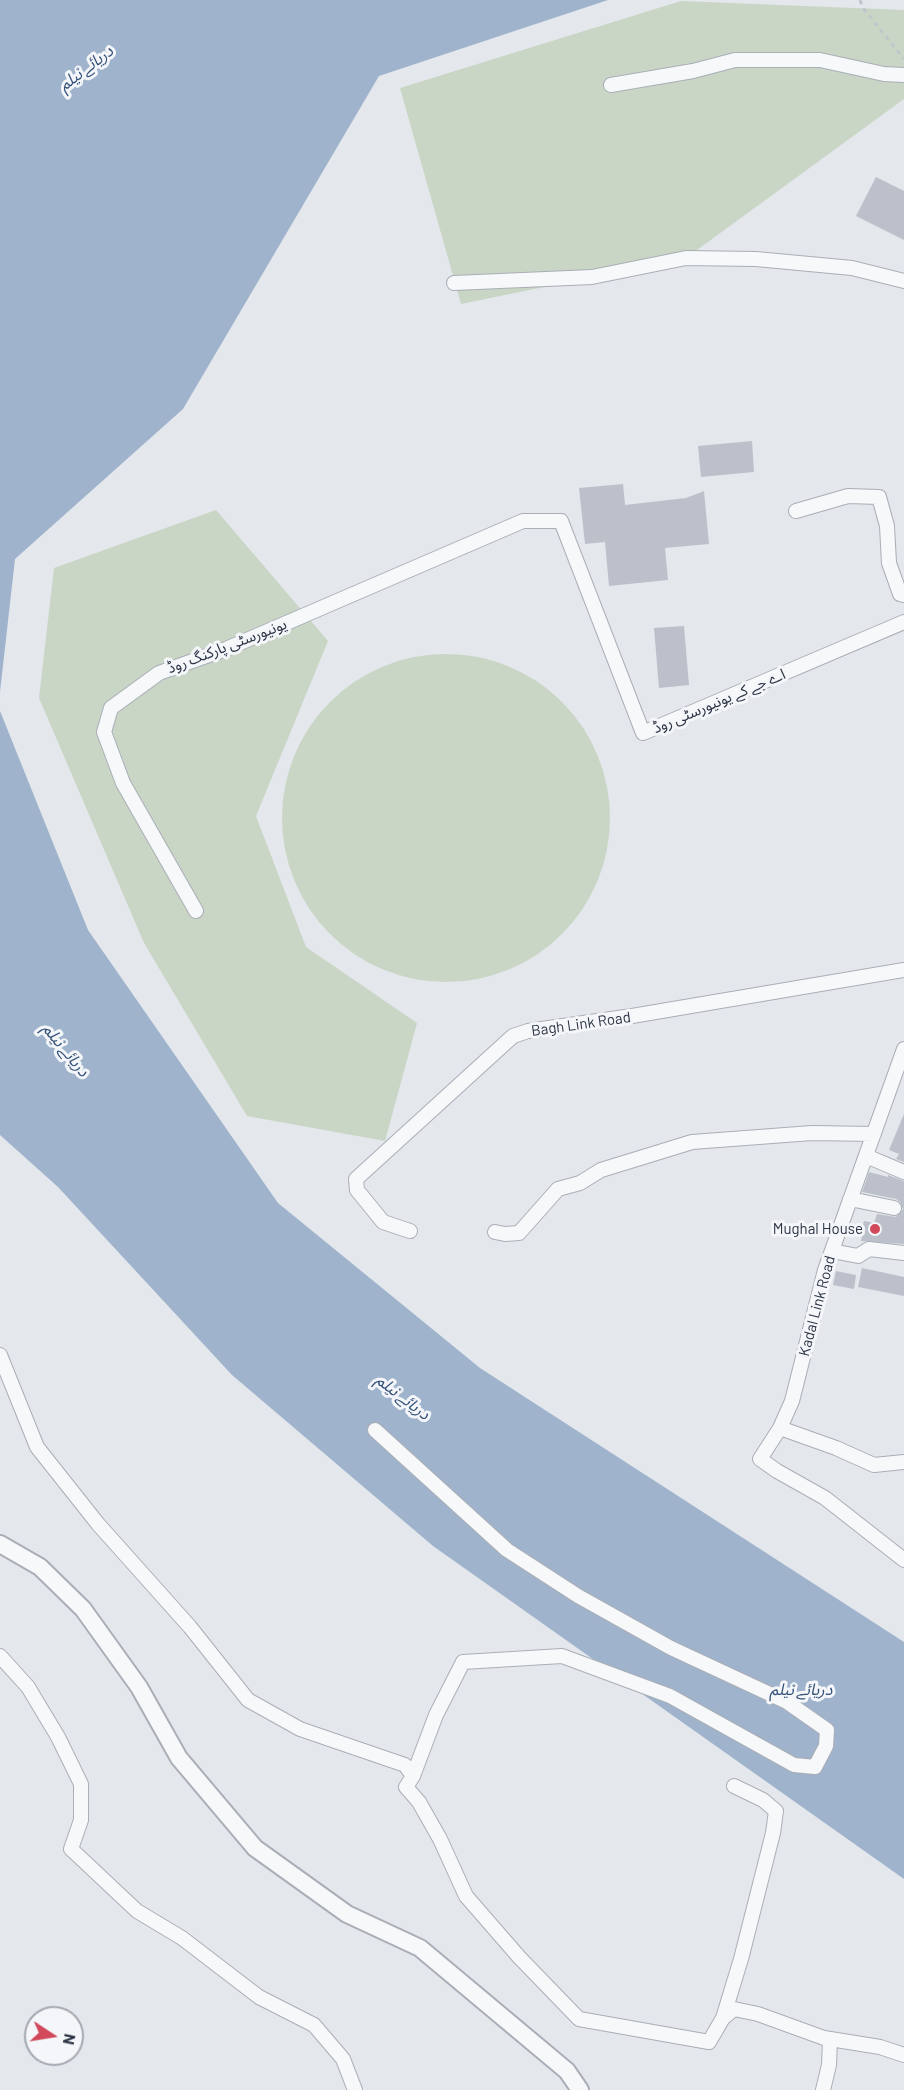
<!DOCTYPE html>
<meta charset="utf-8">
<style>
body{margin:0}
#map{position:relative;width:904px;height:2090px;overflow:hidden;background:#e4e7ec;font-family:Barlow,sans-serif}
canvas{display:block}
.north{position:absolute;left:24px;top:2006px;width:60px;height:60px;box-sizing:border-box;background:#f4f6f9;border:2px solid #a4a8b1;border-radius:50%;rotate:102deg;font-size:16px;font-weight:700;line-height:24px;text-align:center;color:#2b3445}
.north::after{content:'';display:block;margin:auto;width:21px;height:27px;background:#d1495b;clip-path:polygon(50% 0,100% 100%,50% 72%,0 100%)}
</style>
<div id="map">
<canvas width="904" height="2090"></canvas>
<div class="north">N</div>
</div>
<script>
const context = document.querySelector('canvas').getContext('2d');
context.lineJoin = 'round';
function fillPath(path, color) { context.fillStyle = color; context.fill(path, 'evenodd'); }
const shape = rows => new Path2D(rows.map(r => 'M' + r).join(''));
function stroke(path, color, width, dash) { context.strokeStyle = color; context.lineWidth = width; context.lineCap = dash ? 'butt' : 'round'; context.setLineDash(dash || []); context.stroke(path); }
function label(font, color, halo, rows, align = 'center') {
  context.font = font + ' Barlow,"Noto Sans Arabic",sans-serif'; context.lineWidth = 6; context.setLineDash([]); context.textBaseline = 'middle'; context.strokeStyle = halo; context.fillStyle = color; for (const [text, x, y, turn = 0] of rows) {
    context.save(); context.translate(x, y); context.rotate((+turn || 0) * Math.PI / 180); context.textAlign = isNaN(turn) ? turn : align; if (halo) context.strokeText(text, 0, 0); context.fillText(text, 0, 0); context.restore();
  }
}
fillPath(shape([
 [681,1,904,10,904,99,686,258,461,304,400,88],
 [216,510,328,641,256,816,306,947,417,1023,385,1141,247,1116,144,943,39,698,54,568],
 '282 818a164 164 0 1 1 328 0a164 164 0 1 1-328 0Z'
]), '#c9d6c5');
fillPath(shape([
 [0,0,608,0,379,76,183,409,15,559,0,692],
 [0,711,88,930,278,1203,480,1368,904,1642,904,1879,433,1546,232,1375,58,1187,0,1135]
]), '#9fb4cc');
fillPath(shape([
 [876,177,904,191,904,240,856,216],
 [752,441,754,472,701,477,698,446],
 [623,484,625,505,686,498,704,491,709,544,665,548,668,580,609,586,605,542,585,544,579,488],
 [684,626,689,685,659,688,654,628],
 [904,1114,904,1162,896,1159,899,1154,889,1150],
 [869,1172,888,1177,888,1175,904,1181,904,1244,861,1241,862,1236,860,1236,864,1221,874,1223,877,1214,896,1217,903,1209,900,1202,896,1199,862,1192],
 [862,1268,904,1277,904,1296,858,1287],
 [836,1271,856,1275,854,1289,833,1285]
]), '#bbc0ca');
const minor = shape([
 [611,85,693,71,735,60,820,60,884,74,904,75],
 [454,283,592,277,686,258,756,259,852,268,904,281],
 [796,511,848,496,879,497,887,526,889,563,900,594,904,595],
 [196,911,123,783,104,732,111,708,159,673,226,649,523,521,561,521,643,733,904,622],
 [904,1049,825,1270,792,1401,780,1428,760,1459,777,1471,825,1498,904,1560],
 [866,1156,904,1172],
 [850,1199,894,1208],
 [410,1231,383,1222,357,1190,356,1179,513,1036,528,1031,632,1016,904,970],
 [495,1232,505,1234,519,1233,558,1189,580,1183,601,1170,692,1142,812,1133,874,1134],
 [832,1251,858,1256,869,1249,904,1253],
 [0,1355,37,1447,98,1524,190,1627,248,1700,300,1729,405,1765,413,1776],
 [780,1428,836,1448,874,1465,904,1462],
 [375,1430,507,1550,578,1596,671,1648,787,1702,827,1730,826,1746,815,1767,794,1765,670,1696,562,1656,463,1662,436,1715,413,1776,406,1787,419,1802,440,1839,466,1896,519,1957,579,2019,709,2042,723,2018,734,2009,758,2014,824,2038,880,2047,904,2055],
 [0,1656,28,1687,58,1737,81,1784,81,1820,71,1849,137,1911,182,1938,259,1997,314,2025,343,2059,355,2090],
 [723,2018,741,1959,773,1833,776,1811,763,1800,734,1786],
 [823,2090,829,2065,830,2039]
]);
const tertiary = shape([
 [0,1544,40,1567,83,1609,139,1687,179,1758,255,1848,347,1914,420,1948,567,2071,580,2090]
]);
stroke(minor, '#a9aeb7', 16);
stroke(tertiary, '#a9aeb7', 20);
stroke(shape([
 [860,0,863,8,904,59]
]), '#c2c5cb', 3, [4.5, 4.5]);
stroke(minor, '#f7f8fa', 14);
stroke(tertiary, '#f7f8fa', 16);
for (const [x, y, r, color] of [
 [875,1229,6,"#d1495b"]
]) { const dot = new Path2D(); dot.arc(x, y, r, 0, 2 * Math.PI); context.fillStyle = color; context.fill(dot); stroke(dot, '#f4f6f9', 2); }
label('15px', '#2b3445', '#f4f6f9', [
 ["یونیورسٹی پارکنگ روڈ",227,646,-21],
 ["اے جے کے یونیورسٹی روڈ",719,701,-23],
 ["Bagh Link Road",581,1024,-8],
 ["Kadal Link Road",817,1306,-75]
]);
label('15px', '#2b3445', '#f4f6f9', [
 ["Mughal House",863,1229]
], 'right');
label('italic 16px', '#34527a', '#f4f6f9', [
 ["دریائے نیلم",86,68,-37],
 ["دریائے نیلم",66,1050,51],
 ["دریائے نیلم",403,1397,38],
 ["دریائے نیلم",801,1690]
]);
</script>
